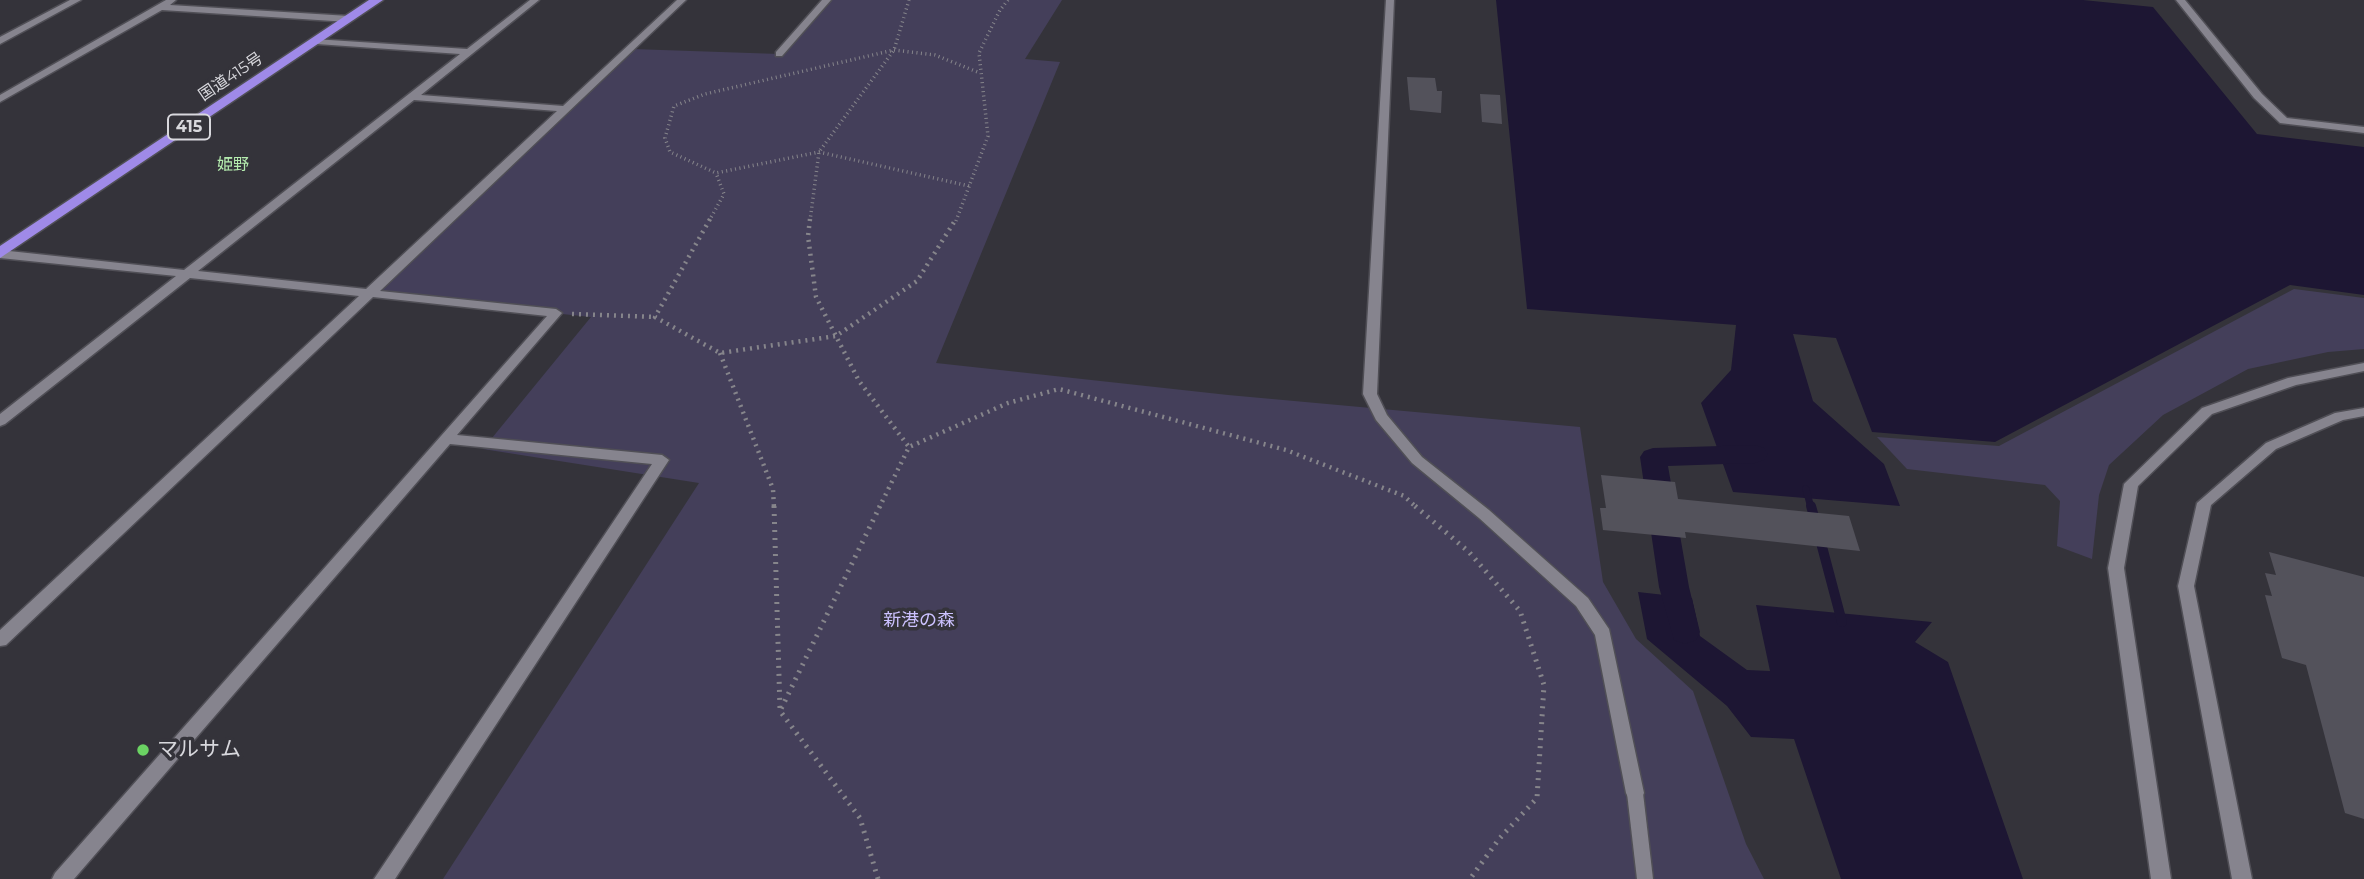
<!DOCTYPE html>
<meta charset="utf-8">
<style>
body{margin:0}
canvas{display:block;background:#34333a}
</style>
<canvas width="2364" height="879"></canvas>
<script>
const context = document.querySelector('canvas').getContext('2d');
context.lineJoin = 'round';
function fillPath(path, color) { context.fillStyle = color; context.fill(path, 'evenodd'); }
const shape = rows => new Path2D(rows.map(r => 'M' + r).join(''));
function stroke(path, color, width, dash) { context.strokeStyle = color; context.lineWidth = width; context.lineCap = dash ? 'butt' : 'round'; context.setLineDash(dash || []); context.stroke(path); }
function label(font, color, halo, rows, align = 'center') {
  context.font = font + ' Montserrat,"Noto Sans JP",sans-serif'; context.lineWidth = 7; context.setLineDash([]); context.textBaseline = 'middle'; context.strokeStyle = halo; context.fillStyle = color; for (const [text, x, y, turn = 0] of rows) {
    context.save(); context.translate(x, y); context.rotate((+turn || 0) * Math.PI / 180); context.textAlign = isNaN(turn) ? turn : align; if (halo) context.strokeText(text, 0, 0); context.fillText(text, 0, 0); context.restore();
  }
}
fillPath(shape([
 [827,0,1062,0,1025,59,1060,62,936,363,1228,395,1580,427,1603,582,1636,639,1693,691,1746,844,1764,879,443,879,699,483,483,449,591,317,370,294,632,49,779,54],
 [2294,289,2364,298,2364,349,2328,352,2248,369,2163,415,2109,465,2099,495,2092,559,2057,546,2060,501,2045,485,1907,469,1877,437,1999,446]
]), '#443f5a');
fillPath(shape([
 [1496,0,2083,0,2153,7,2257,134,2364,147,2364,295,2290,285,1995,442,1872,432,1836,338,1793,334,1813,401,1884,464,1900,506,1733,492,1701,403,1731,370,1736,325,1527,309],
 [1638,592,1692,598,1700,636,1747,670,1770,671,1756,605,1932,622,1915,642,1948,662,2023,879,1841,879,1794,739,1751,737,1727,706,1647,639]
]), '#1d1633');
stroke(shape([
 [1806,489,1811,508]
]), '#1d1633', 7);
stroke(shape([
 [1811,506,1815,520],
 [1820,539,1842,622]
]), '#1d1633', 10);
fillPath(shape([
 [1755,445,1764,448,1768,454,1764,460,1755,463,1668,466,1689,587,1700,632,1696,640,1685,644,1674,640,1659,587,1640,457,1644,451,1653,448,1755,445]
]), '#1d1633');
fillPath(shape([
 [1407,77,1435,78,1437,91,1442,91,1441,113,1410,110],
 [1480,94,1500,95,1502,124,1482,122],
 [1601,475,1675,482,1678,499,1849,516,1860,551,1685,532,1686,538,1603,530,1600,508,1606,508],
 [2269,552,2364,577,2364,819,2345,813,2306,665,2282,658,2265,595,2272,596,2265,573,2276,575]
]), '#53525b');
const service = shape([
 [1635,786,1641,788,1643,793,1653,879,1637,879,1627,793,1629,788,1635,786]
]);
const minor = shape([
 [70,0,81,0,0,44,0,37,70,0],
 [166,0,176,0,170,5,349,16,353,19,349,22,162,10,0,102,0,95,166,0],
 [530,0,539,0,421,95,563,106,677,0,686,0,380,291,556,309,562,313,457,435,662,455,669,460,395,879,374,879,652,464,450,444,74,879,52,879,55,873,547,316,373,297,6,645,0,646,0,630,359,296,190,278,5,424,0,426,0,414,176,276,0,258,0,250,184,270,460,54,317,44,314,43,314,39,467,49,530,0],
 [414,100,557,111,366,289,198,271,414,100],
 [822,0,831,0,782,56,776,56,776,52,822,0],
 [1386,0,1394,0,1377,394,1387,415,1422,457,1489,510,1588,598,1609,629,1644,793,1641,799,1635,801,1629,799,1626,793,1595,635,1576,606,1479,518,1412,463,1376,420,1363,394,1386,0],
 [2176,0,2185,0,2262,94,2287,118,2364,127,2364,133,2280,123,2254,98,2176,0]
]);
const tertiary = shape([
 [2364,363,2364,371,2296,385,2212,414,2138,486,2124,568,2171,879,2151,879,2108,568,2124,484,2202,408,2288,378,2364,363],
 [2364,408,2364,416,2343,420,2276,449,2211,505,2194,586,2252,879,2232,879,2178,586,2197,503,2266,443,2335,413,2364,408]
]);
const trunk = shape([
 [369,0,383,0,0,258,0,246,369,0]
]);
stroke(service, '#504f56', 3);
stroke(minor, '#504f56', 3);
stroke(tertiary, '#504f56', 3);
stroke(trunk, '#504f56', 3);
stroke(shape([
 [969,186,819,152,716,173,670,152,665,138,674,106,705,94,894,50,935,55,980,73],
 [709,221,724,194,716,173],
 [810,221,819,152,894,50,909,0],
 [956,221,988,136,979,53,1000,10,1008,0]
]), '#86858b', 3.5, [1, 3.5]);
stroke(shape([
 [710,219,655,317,720,353,836,336,917,281,956,219],
 [810,219,808,236,816,297,859,381,909,447],
 [572,314,655,317],
 [720,353,773,489,774,508],
 [879,508,909,447,1008,403,1059,389,1286,450,1404,496,1417,508]
]), '#86858b', 4.5, [2, 5]);
stroke(shape([
 [774,506,780,710],
 [1415,506,1469,552,1520,611,1544,685,1537,798,1499,839,1470,879],
 [878,879,860,818,780,711,880,506]
]), '#86858b', 5, [2, 6]);
fillPath(service, '#86848e');
fillPath(minor, '#86848e');
fillPath(tertiary, '#86848e');
fillPath(trunk, '#9f8ae8');
for (const [x, y, r, color] of [
 [143,750,7,"#6bd363"]
]) { const dot = new Path2D(); dot.arc(x, y, r, 0, 2 * Math.PI); context.fillStyle = color; context.fill(dot); stroke(dot, '#34333a', 2.5); }
label('16px', '#d8d8dd', '#34333a', [
 ["国道415号",231,77,-34]
]);
for (const [x, y, w] of [
 [189,127,42]
]) { const box = new Path2D(); box.roundRect(x - w / 2, y - 12.5, w, 25, 5); context.fillStyle = '#34333a'; context.fill(box); stroke(box, '#d8d8dd', 2); }
label('bold 16px', '#d8d8dd', null, [
 ["415",189,127]
]);
label('16px', '#b5ecaf', '#34333a', [
 ["姫野",233,165]
]);
label('18px', '#ccc2ff', '#34333a', [
 ["新港の森",919,621]
]);
label('21px', '#d8d8dd', '#34333a', [
 ["マルサム",157,750]
], 'left');
</script>
